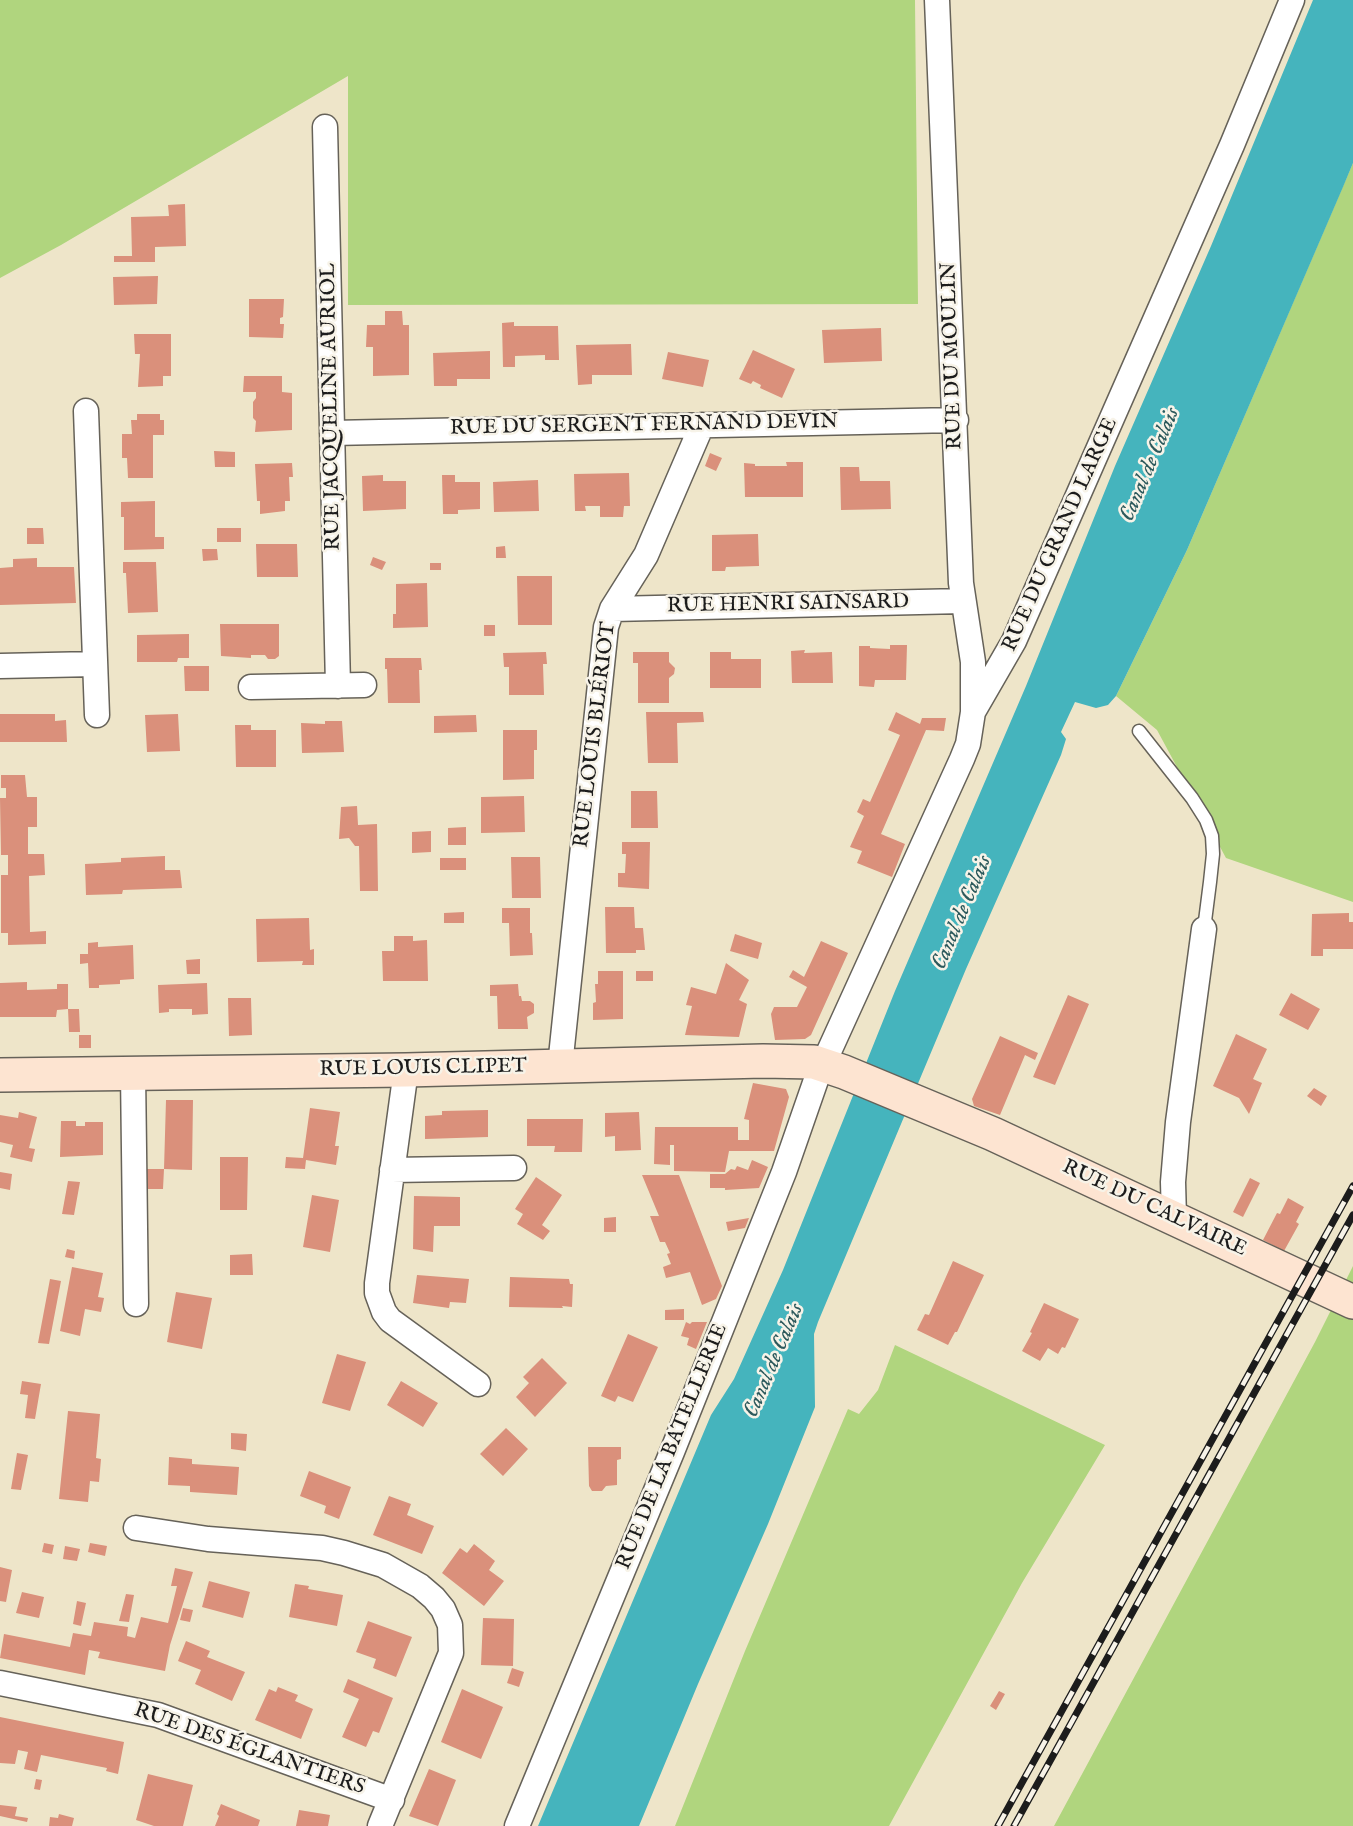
<!DOCTYPE html>
<meta charset="utf-8">
<style>
body{margin:0}
canvas{display:block;background:#eee5c9}
</style>
<canvas width="1353" height="1826"></canvas>
<script>
const context = document.querySelector('canvas').getContext('2d');
context.lineJoin = 'round';
function fillPath(path, color) { context.fillStyle = color; context.fill(path, 'evenodd'); }
const shape = rows => new Path2D(rows.map(r => 'M' + r).join(''));
function stroke(path, color, width, dash) { context.strokeStyle = color; context.lineWidth = width; context.lineCap = dash ? 'butt' : 'round'; context.setLineDash(dash || []); context.stroke(path); }
function label(font, color, halo, rows, align = 'center') {
  context.font = font + ' "IM FELL English",serif'; context.lineWidth = 5; context.setLineDash([]); context.textBaseline = 'middle'; context.strokeStyle = halo; context.fillStyle = color; for (const [text, x, y, turn = 0] of rows) {
    context.save(); context.translate(x, y); context.rotate((+turn || 0) * Math.PI / 180); context.textAlign = isNaN(turn) ? turn : align; if (halo) context.strokeText(text, 0, 0); context.fillText(text, 0, 0); context.restore();
  }
}
fillPath(shape([
 [0,0,915,0,918,304,348,305,348,76,61,245,0,278],
 [1353,163,1353,902,1226,858,1157,730,1116,696,1187,550],
 [1353,1266,1353,1826,1054,1826,1315,1342],
 [895,1345,1105,1445,1022,1583,889,1826,675,1826,745,1651,848,1409,859,1414,878,1390]
]), '#b0d57e');
fillPath(shape([
 [1313,0,1353,0,1353,163,1343,187,1187,550,1116,696,1108,705,1096,708,1075,702,1061,732,1066,739,1061,755,966,969,818,1322,814,1334,815,1407,768,1524,698,1684,639,1826,538,1826,711,1415,734,1379,783,1270,895,991,1026,686,1115,466,1211,246]
]), '#45b4bd');
fillPath(shape([
 [185,204,186,246,155,247,155,262,114,262,114,256,132,256,131,217,169,216,168,205],
 [158,276,157,304,114,305,113,277],
 [249,299,284,299,283,317,280,318,280,324,284,324,283,338,249,337],
 [385,311,402,311,403,325,409,325,409,375,373,376,373,347,366,347,367,325,385,325],
 [514,322,514,326,558,326,559,360,545,360,545,355,515,356,515,367,503,367,502,323],
 [881,328,882,361,824,363,822,330],
 [134,334,171,334,171,376,163,376,163,386,138,387,140,354,135,354],
 [631,344,632,375,592,375,592,384,578,385,576,345],
 [753,350,795,369,782,398,760,388,761,385,753,381,751,384,739,379],
 [490,351,490,379,457,379,457,386,434,386,433,353],
 [668,352,709,360,703,387,662,379],
 [244,376,282,376,282,392,292,393,292,430,255,432,256,421,253,418,253,402,256,398,256,392,243,392],
 [137,414,160,414,160,420,164,420,164,435,153,435,153,478,128,478,127,458,122,458,122,434,132,434,131,420,137,420],
 [214,451,235,452,235,467,215,467],
 [710,453,722,458,716,471,705,466],
 [786,462,803,462,803,497,745,497,744,463,755,464,755,466,787,466],
 [292,463,293,477,289,477,290,501,285,501,285,511,260,514,260,501,257,501,255,464],
 [840,467,859,467,860,481,890,481,891,509,841,510],
 [629,473,630,506,624,506,623,517,600,517,600,506,585,506,586,511,575,511,574,474],
 [383,475,383,481,406,481,406,509,363,511,362,476],
 [442,475,455,475,455,482,480,482,480,509,458,510,458,514,443,514],
 [538,480,539,511,494,512,493,482],
 [155,501,155,537,164,537,164,549,124,550,124,517,121,517,121,502],
 [27,528,43,528,44,544,27,544],
 [217,528,241,528,241,542,217,542],
 [758,534,759,566,726,567,725,571,712,571,712,535],
 [256,544,297,544,298,577,257,577],
 [505,546,506,558,496,558,496,547],
 [202,549,217,549,218,560,203,561],
 [373,557,386,562,382,570,370,565],
 [37,558,37,567,74,567,76,603,0,605,0,568,13,567,13,559],
 [123,562,156,562,158,612,128,613,126,573,123,573],
 [430,563,441,563,441,570,430,570],
 [517,576,552,576,552,625,518,625],
 [427,583,428,627,393,628,393,614,396,614,396,584],
 [220,624,279,624,279,656,275,659,268,659,265,655,251,655,251,658,221,656],
 [484,625,495,625,495,636,484,636],
 [189,634,189,658,178,658,177,662,137,662,137,635],
 [890,645,907,645,906,680,875,680,874,687,859,686,859,646,870,646,870,648,890,649],
 [805,650,804,653,832,652,833,683,792,683,791,651],
 [546,652,547,664,543,664,544,695,509,695,509,667,504,667,503,653],
 [633,652,669,652,669,662,675,668,674,674,669,678,669,703,638,703,638,663,633,663],
 [710,652,731,652,731,659,761,659,761,688,710,688],
 [385,658,421,658,422,670,419,670,420,703,388,703,387,669,385,669],
 [184,666,209,666,209,691,185,691],
 [646,712,703,712,704,722,677,723,678,763,648,763],
 [896,712,920,724,922,718,946,718,944,731,926,730,881,834,905,844,892,877,857,863,862,851,850,847,864,816,857,812,863,799,870,802,900,735,888,730],
 [0,714,55,714,55,721,66,720,67,742,0,742],
 [178,714,180,751,147,752,145,715],
 [476,715,477,732,434,733,434,716],
 [325,721,342,721,344,752,302,753,301,723,325,724],
 [235,725,251,725,251,730,276,730,276,767,236,767],
 [503,730,537,730,537,750,534,750,534,779,503,780],
 [1,775,25,775,27,797,37,797,37,827,28,827,28,854,44,854,45,875,29,876,30,932,46,931,46,944,8,945,8,933,1,933,1,875,8,875,8,855,1,855,0,798,6,798,6,788,1,788],
 [631,791,657,791,658,828,631,828],
 [524,796,525,832,481,833,481,797],
 [357,806,358,825,377,824,378,891,360,891,359,846,355,846,349,838,339,839,341,807],
 [466,827,466,845,448,845,448,828],
 [431,831,431,852,412,853,412,832],
 [622,842,650,842,649,889,618,887,618,873,625,873,626,854,622,854],
 [165,856,165,870,180,870,182,888,123,890,122,894,86,895,85,864,121,862,121,858],
 [511,857,540,857,541,898,512,898],
 [440,858,466,858,466,870,440,870],
 [605,907,634,907,635,928,643,928,645,950,636,950,636,953,606,953],
 [502,908,530,908,530,933,532,933,533,955,510,956,509,923,502,923],
 [464,912,464,923,444,923,444,913],
 [1349,913,1349,922,1353,922,1353,949,1323,949,1323,956,1311,956,1312,914],
 [309,918,310,950,314,949,314,965,302,965,303,961,257,962,256,919],
 [735,934,762,943,758,959,730,951],
 [394,936,413,936,413,941,427,940,428,981,383,981,382,951,394,951],
 [821,941,848,953,811,1035,805,1039,775,1040,771,1014,774,1007,797,1007,807,987,789,977,793,970,804,977],
 [98,942,98,947,133,945,134,979,120,980,120,984,99,985,99,988,89,988,88,963,80,964,80,954,88,954,88,943],
 [200,959,200,974,187,974,186,960],
 [726,963,749,980,739,1000,747,1004,739,1037,685,1035,692,1006,686,1005,691,987,716,994],
 [598,971,623,971,623,1019,593,1020,593,1003,596,1002,595,984,598,984],
 [636,971,653,971,653,981,636,981],
 [27,982,27,990,57,989,57,984,68,984,68,1009,57,1010,56,1017,0,1017,0,983],
 [207,983,208,1014,192,1015,192,1009,169,1009,169,1012,159,1013,158,985],
 [518,984,519,996,521,996,522,1001,530,1001,534,1004,534,1013,527,1017,528,1029,498,1029,497,996,490,996,490,985],
 [1291,993,1320,1009,1308,1030,1279,1015],
 [1068,995,1089,1004,1055,1085,1033,1077],
 [228,998,251,998,252,1035,229,1036],
 [68,1009,79,1009,80,1032,69,1032],
 [1236,1034,1267,1049,1253,1079,1262,1083,1249,1114,1239,1098,1213,1086],
 [79,1035,91,1035,91,1048,79,1048],
 [1000,1036,1038,1053,1035,1060,1025,1055,1000,1115,974,1106,972,1099],
 [753,1083,786,1089,789,1097,774,1151,729,1151,725,1172,674,1171,674,1145,670,1145,670,1165,654,1164,655,1127,738,1127,738,1140,749,1140,749,1120,744,1119],
 [1314,1088,1327,1096,1321,1106,1307,1096],
 [166,1100,193,1100,192,1170,164,1169,163,1189,143,1189,144,1169,164,1169],
 [310,1108,340,1112,335,1146,339,1146,336,1165,306,1160,305,1169,285,1168,286,1157,303,1158],
 [488,1110,488,1137,425,1139,425,1116,442,1115,442,1111],
 [19,1112,37,1117,29,1148,35,1149,32,1162,10,1157,13,1145,0,1142,0,1115,18,1118],
 [639,1112,641,1150,615,1151,615,1136,605,1137,605,1113],
 [527,1119,583,1119,582,1152,554,1152,555,1146,527,1146],
 [61,1121,76,1121,76,1126,85,1126,85,1122,103,1122,103,1155,60,1157],
 [220,1157,248,1157,247,1210,220,1210],
 [752,1160,768,1167,759,1188,725,1190,725,1188,710,1188,710,1174,725,1174,731,1169,735,1170,737,1166,748,1170],
 [0,1172,12,1174,10,1190,0,1188],
 [642,1175,679,1175,722,1286,716,1299,702,1305,690,1272,666,1278,663,1267,671,1264,667,1254,670,1253,665,1242,660,1242,650,1216,659,1216],
 [536,1177,562,1195,542,1225,550,1231,543,1240,517,1224,523,1214,515,1209],
 [1250,1178,1260,1183,1243,1217,1233,1212],
 [68,1181,80,1182,74,1215,62,1214],
 [312,1195,339,1200,330,1252,303,1247],
 [414,1196,460,1197,460,1226,434,1226,433,1252,413,1249],
 [1288,1198,1304,1207,1296,1222,1299,1224,1284,1251,1263,1240,1277,1213,1280,1214],
 [616,1217,616,1232,604,1232,604,1218],
 [749,1218,745,1228,728,1231,726,1222],
 [67,1249,75,1251,74,1259,65,1257],
 [252,1254,253,1275,230,1275,230,1255],
 [953,1261,984,1275,957,1332,955,1332,948,1345,917,1330,925,1314,929,1315],
 [72,1267,103,1273,98,1297,104,1298,101,1312,85,1309,80,1336,60,1331],
 [417,1275,469,1279,466,1303,450,1302,449,1308,413,1303],
 [510,1277,569,1279,570,1284,573,1284,572,1307,562,1306,563,1308,509,1307],
 [50,1279,61,1281,49,1344,38,1343],
 [176,1292,212,1298,202,1349,167,1342],
 [1044,1303,1079,1319,1065,1348,1062,1347,1058,1354,1048,1348,1040,1361,1022,1351,1032,1333,1030,1332],
 [684,1309,684,1320,665,1320,665,1310],
 [686,1322,690,1324,692,1322,707,1322,696,1349,687,1345,689,1338,681,1336],
 [628,1334,658,1347,633,1402,618,1396,615,1402,601,1396],
 [337,1354,366,1362,350,1411,322,1403],
 [542,1358,567,1383,535,1417,516,1397,529,1383,523,1377],
 [22,1381,41,1384,35,1419,25,1418,28,1395,20,1394],
 [401,1381,438,1403,423,1427,387,1405],
 [68,1411,100,1414,96,1458,101,1459,99,1482,90,1481,88,1502,59,1499],
 [506,1428,528,1449,503,1476,480,1454],
 [231,1433,247,1434,246,1451,231,1449],
 [588,1447,621,1447,621,1459,617,1460,617,1485,606,1486,602,1491,592,1491,589,1486],
 [17,1453,28,1455,21,1490,11,1489],
 [169,1457,192,1459,192,1464,239,1467,237,1495,190,1492,190,1486,168,1485],
 [309,1471,351,1487,339,1519,324,1513,326,1506,300,1496],
 [389,1496,411,1504,407,1515,434,1526,422,1554,373,1535],
 [44,1543,54,1545,52,1554,42,1552],
 [90,1543,107,1546,105,1556,88,1552],
 [474,1544,495,1561,489,1570,504,1581,484,1606,442,1573,460,1548,467,1553],
 [65,1546,80,1549,77,1561,63,1559],
 [0,1567,12,1570,6,1602,0,1601],
 [175,1568,193,1572,170,1645,165,1671,98,1658,100,1652,89,1650,85,1675,0,1658,4,1634,70,1647,73,1633,91,1636,94,1622,128,1627,127,1636,135,1638,141,1617,168,1623,177,1586,171,1586],
 [209,1581,250,1592,243,1618,202,1607],
 [295,1584,309,1586,308,1589,343,1595,337,1626,289,1617],
 [22,1592,44,1597,39,1618,16,1613],
 [126,1594,134,1595,129,1622,119,1621],
 [77,1601,86,1603,81,1626,73,1624],
 [183,1608,193,1610,190,1622,180,1620],
 [483,1618,514,1619,513,1666,481,1665],
 [368,1621,412,1637,396,1677,373,1668,376,1659,356,1652],
 [186,1641,210,1651,207,1657,245,1672,232,1701,195,1684,201,1670,178,1661],
 [512,1668,524,1672,519,1687,507,1683],
 [348,1679,393,1698,379,1733,373,1731,366,1747,342,1737,359,1699,343,1692],
 [278,1687,298,1695,295,1701,313,1709,301,1739,255,1720,269,1689,276,1692],
 [462,1689,503,1707,481,1759,441,1742],
 [999,1691,1005,1694,996,1710,990,1706],
 [0,1717,124,1742,118,1774,106,1771,107,1768,41,1755,37,1772,24,1769,28,1752,18,1750,15,1764,0,1763],
 [429,1769,456,1780,438,1826,409,1816],
 [148,1774,193,1785,183,1826,154,1826,136,1820],
 [36,1779,42,1780,40,1790,34,1789],
 [221,1804,260,1820,258,1826,215,1826,219,1816,217,1814],
 [0,1805,17,1807,15,1816,28,1818,27,1822,0,1816],
 [299,1810,330,1815,328,1826,296,1826],
 [59,1814,74,1818,72,1826,49,1826,50,1817,58,1818]
]), '#da907b');
const lane = shape([
 [1139,731,1192,798,1206,820,1212,836,1213,854,1210,882,1204,929]
]);
const street = shape([
 [937,0,961,583,973,662,973,712],
 [325,127,338,686],
 [86,411,97,715],
 [332,433,956,420],
 [612,609,963,601],
 [0,666,95,664],
 [251,687,364,685],
 [560,1066,606,627,612,609,646,555,702,425],
 [406,1070,377,1283,377,1293,384,1312,390,1320,478,1384],
 [133,1073,136,1304],
 [392,1170,514,1168],
 [1174,1218,1173,1182,1178,1122,1204,929],
 [136,1528,208,1539,322,1548,344,1553,383,1565,420,1586,434,1598,443,1609,450,1625,451,1653,380,1826],
 [0,1683,158,1715,392,1800],
 [517,1826,672,1452,784,1172,816,1080,962,759,968,744,973,712,1014,641,1232,145,1292,0]
]);
const secondary = shape([
 [0,1075,406,1070,763,1061,814,1062,844,1072,993,1134,1353,1302]
]);
stroke(lane, '#666259', 15);
stroke(street, '#666259', 27);
stroke(secondary, '#666259', 36);
stroke(lane, '#fff', 12);
stroke(street, '#fff', 24);
stroke(secondary, '#fde4d1', 33);
const rail = shape([
 [998,1826,1353,1186],
 [1014,1826,1353,1215]
]);
stroke(rail, '#1c1c1c', 7);
stroke(rail, '#f7f3e8', 4.5, [14]);
label('21px', '#1c1c1c', '#f7f3e8', [
 ["RUE DU MOULIN",953,356,-92],
 ["RUE JACQUELINE AURIOL",332,407,-91],
 ["RUE DU SERGENT FERNAND DEVIN",644,426,-1],
 ["RUE DU GRAND LARGE",1061,535,-66],
 ["RUE HENRI SAINSARD",788,605,-1],
 ["RUE LOUIS BLÉRIOT",596,735,-83],
 ["RUE LOUIS CLIPET",423,1069,-1],
 ["RUE DU CALVAIRE",1154,1209,25],
 ["RUE DE LA BATELLERIE",673,1447,-68],
 ["RUE DES ÉGLANTIERS",249,1750,19]
]);
label('italic 22px', '#2c595c', '#f7f3e8', [
 ["Canal de Calais",1151,465,-67],
 ["Canal de Calais",963,913,-67],
 ["Canal de Calais",775,1361,-67]
]);
</script>
